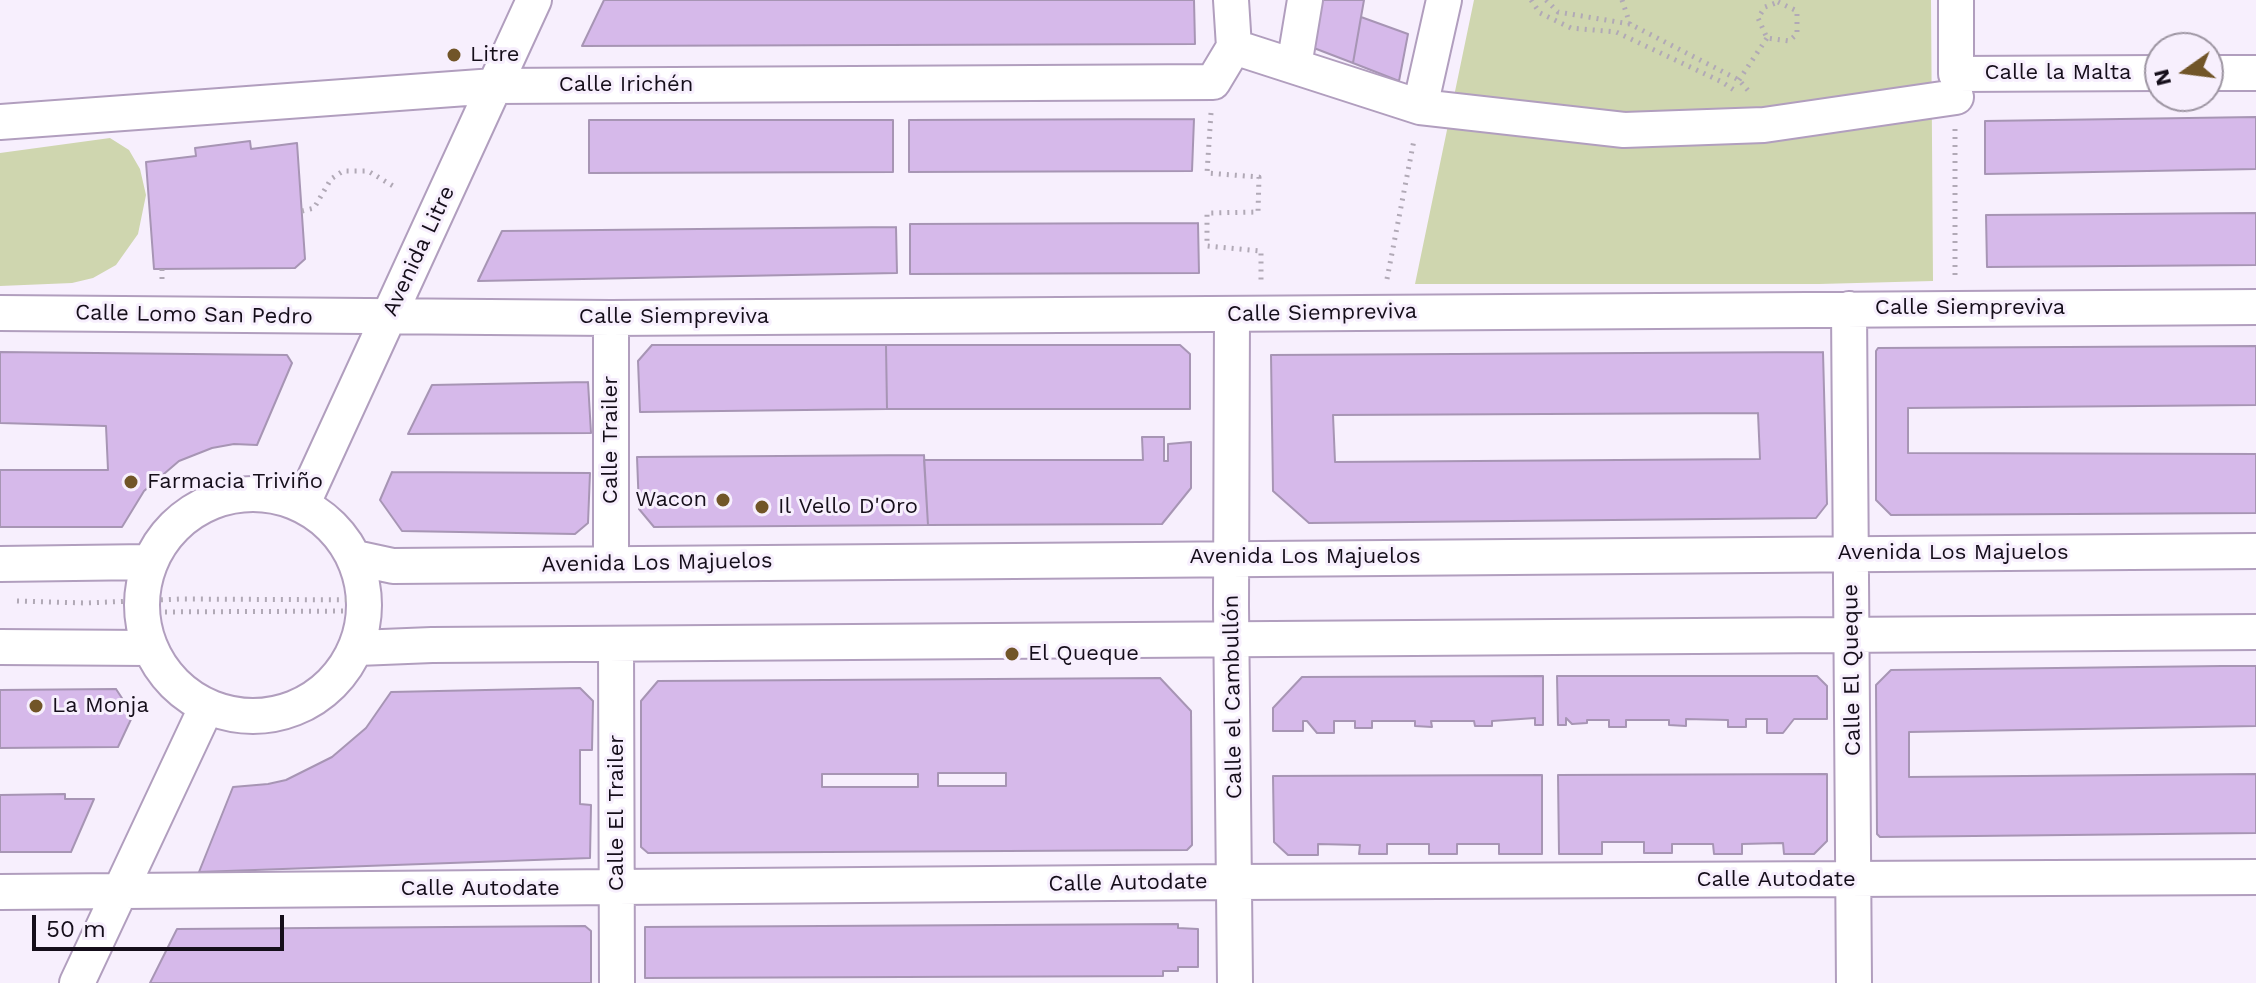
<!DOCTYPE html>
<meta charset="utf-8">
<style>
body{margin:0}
#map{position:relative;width:2256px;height:983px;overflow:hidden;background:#f7effd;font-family:"Work Sans",sans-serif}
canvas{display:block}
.north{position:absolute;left:2144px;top:32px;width:80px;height:80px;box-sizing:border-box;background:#f7effd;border:2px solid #9d95a2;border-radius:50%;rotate:256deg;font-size:22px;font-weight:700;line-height:32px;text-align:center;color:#150e1a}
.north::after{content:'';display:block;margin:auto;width:28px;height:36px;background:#715528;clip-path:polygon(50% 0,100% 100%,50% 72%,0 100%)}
.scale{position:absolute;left:32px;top:915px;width:252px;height:36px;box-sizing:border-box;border:4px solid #150e1a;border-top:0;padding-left:10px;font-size:24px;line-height:28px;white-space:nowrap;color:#150e1a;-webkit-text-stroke:6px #f7effd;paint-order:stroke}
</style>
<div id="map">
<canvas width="2256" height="983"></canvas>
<div class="north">N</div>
<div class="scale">50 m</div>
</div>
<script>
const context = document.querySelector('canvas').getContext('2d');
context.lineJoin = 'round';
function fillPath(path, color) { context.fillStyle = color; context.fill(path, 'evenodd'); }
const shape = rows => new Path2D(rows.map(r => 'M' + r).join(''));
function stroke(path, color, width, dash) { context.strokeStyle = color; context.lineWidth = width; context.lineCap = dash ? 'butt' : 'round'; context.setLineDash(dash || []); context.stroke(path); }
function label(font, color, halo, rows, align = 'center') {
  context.font = font + ' "Work Sans",sans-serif'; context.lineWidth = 6; context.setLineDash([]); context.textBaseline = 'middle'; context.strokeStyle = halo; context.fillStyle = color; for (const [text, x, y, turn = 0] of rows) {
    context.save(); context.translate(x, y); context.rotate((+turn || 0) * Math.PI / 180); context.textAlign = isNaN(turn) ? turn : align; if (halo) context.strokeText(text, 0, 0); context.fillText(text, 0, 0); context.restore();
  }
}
fillPath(shape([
 [1474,0,1931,0,1933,281,1819,284,1415,284],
 [110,138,129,150,140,169,146,195,138,234,116,265,93,278,72,283,0,286,0,153]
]), '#cfd6af');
const building = shape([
 [604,0,1194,0,1195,44,582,46,604,0],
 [1313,0,1364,0,1353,63,1306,45,1313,0],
 [1361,17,1408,34,1399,81,1353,63,1361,17],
 [2256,117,2256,169,1985,174,1985,121,2256,117],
 [1194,119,1192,171,909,172,909,120,1194,119],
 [589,120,893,120,893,172,589,173,589,120],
 [250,141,251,149,297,143,305,259,295,268,154,269,146,162,196,156,195,148,250,141],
 [2256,213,2256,265,1987,267,1986,215,2256,213],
 [1198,223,1199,273,910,274,910,224,1198,223],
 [896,227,897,273,478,281,502,231,896,227],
 [652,345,886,345,887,409,640,412,638,361,652,345],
 [886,345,1180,345,1190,354,1190,409,887,409,886,345],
 [2256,346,2256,405,1908,408,1908,453,2256,454,2256,513,1891,515,1876,500,1876,351,1878,348,2256,346],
 [0,352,287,355,292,363,257,445,234,444,212,448,179,461,144,491,122,527,0,527,0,470,108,470,106,426,0,423,0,352],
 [1823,352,1827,504,1816,518,1309,523,1273,491,1271,355,1823,352],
 [1758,413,1760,459,1335,462,1333,415,1758,413],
 [588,382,591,433,408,434,432,385,588,382],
 [1142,437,1164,437,1164,461,1168,461,1168,444,1191,442,1191,488,1162,524,928,525,924,460,1143,460,1142,437],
 [924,455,928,525,654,527,639,509,637,457,924,455],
 [392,472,590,473,588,523,575,534,402,531,380,500,392,472],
 [2222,666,2256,666,2256,726,1909,732,1909,777,2256,774,2256,833,1880,837,1877,834,1876,685,1891,670,2222,666],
 [1543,676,1543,725,1535,725,1535,718,1492,721,1492,726,1475,726,1474,721,1431,721,1432,727,1415,726,1415,721,1372,721,1372,728,1355,728,1355,721,1334,721,1334,733,1317,733,1307,721,1303,721,1303,731,1273,731,1273,708,1302,677,1543,676],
 [1557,676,1817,676,1827,686,1827,719,1794,719,1783,733,1767,733,1767,719,1746,719,1746,727,1728,727,1728,720,1686,719,1686,726,1669,725,1669,720,1626,720,1626,727,1609,727,1609,720,1587,720,1587,723,1572,724,1566,718,1566,725,1558,725,1557,676],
 [1160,678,1191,711,1192,845,1187,850,648,853,641,847,641,701,658,681,1160,678],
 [938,773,1006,773,1006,786,938,786,938,773],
 [822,774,918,774,918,787,822,787,822,774],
 [580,688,593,701,592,750,580,750,580,804,591,805,590,858,199,872,233,787,268,784,286,780,332,757,366,728,391,692,580,688],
 [116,689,133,715,118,747,0,748,0,690,116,689],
 [1827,774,1827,841,1814,854,1784,854,1783,843,1742,844,1742,854,1714,854,1713,844,1672,844,1672,853,1644,853,1644,842,1602,842,1602,854,1559,854,1558,775,1827,774],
 [1542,775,1542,854,1499,854,1499,844,1457,844,1457,854,1429,854,1429,844,1387,844,1387,854,1359,854,1360,845,1318,844,1318,855,1288,855,1274,842,1273,776,1542,775],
 [65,794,65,799,94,799,71,852,0,852,0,795,65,794],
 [1178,924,1178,928,1198,929,1198,967,1178,967,1178,971,1163,971,1163,976,645,978,645,927,1178,924],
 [585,926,591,931,591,983,150,983,177,929,585,926]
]);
fillPath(building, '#d6b9ea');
stroke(building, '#a795b4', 2);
const minor = shape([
 [1231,0,1234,47],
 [1956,0,1956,74,2160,73],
 [1234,47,1420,107,1624,130,1764,125,1956,97],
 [1294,66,1305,0],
 [2208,73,2256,73],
 [1420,107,1444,0],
 [0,122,494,86,1213,82,1234,47],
 [1849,309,1854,983],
 [0,313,611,318,2256,307],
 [1232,314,1231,606,1235,983],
 [611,318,611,563],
 '142 605a111 111 0 1 1 222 0a111 111 0 1 1-222 0Z',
 [304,501,534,0],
 [356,558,393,566,2256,551],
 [0,564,148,562],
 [616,644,617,983],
 [0,647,148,648],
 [358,648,432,645,2256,632],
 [0,892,1235,882,2256,877],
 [77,983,206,708]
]);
stroke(minor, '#b19ebe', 38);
stroke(shape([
 [1531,0,1540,13,1571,28,1616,32,1722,82,1737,92],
 [1546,0,1558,12,1630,24,1739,80,1751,94],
 [1622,0,1630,24],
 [1778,2,1797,11,1797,34,1789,41,1767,38,1758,18,1765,7,1778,2],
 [1739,80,1767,38],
 [1211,113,1207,173,1259,177,1258,212,1207,213,1207,246,1261,251,1261,281],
 [302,211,314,208,331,179,343,171,368,171,393,186],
 [162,269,162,284],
 [1955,275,1955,129],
 [1387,279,1414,140],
 [17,601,86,603,180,599,379,600],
 [149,612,359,611]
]), '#b1a9b6', 5, [2, 6]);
stroke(minor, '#fff', 34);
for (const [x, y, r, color] of [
 [454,55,8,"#715528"],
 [131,482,8,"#715528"],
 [723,500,8,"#715528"],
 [762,507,8,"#715528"],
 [1012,654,8,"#715528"],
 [36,706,8,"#715528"]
]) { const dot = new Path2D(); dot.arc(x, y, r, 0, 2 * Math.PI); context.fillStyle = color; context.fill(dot); stroke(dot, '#f7effd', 3); }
label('22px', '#150e1a', '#f7effd', [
 ["Litre",470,55],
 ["Farmacia Triviño",147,482],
 ["Wacon",707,500,"right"],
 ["Il Vello D'Oro",778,507],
 ["El Queque",1028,654],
 ["La Monja",52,706]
], 'left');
label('22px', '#150e1a', '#f7effd', [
 ["Calle la Malta",2058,73],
 ["Calle Irichén",626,85],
 ["Avenida Litre",419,251,-65],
 ["Calle Siempreviva",1970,308],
 ["Calle Siempreviva",1322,313,-1],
 ["Calle Lomo San Pedro",194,315,1],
 ["Calle Siempreviva",674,317],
 ["Calle Trailer",611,440,-90],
 ["Avenida Los Majuelos",1953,553],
 ["Avenida Los Majuelos",1305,557],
 ["Avenida Los Majuelos",657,563,-1],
 ["Calle El Queque",1852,670,-91],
 ["Calle el Cambullón",1233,697,-91],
 ["Calle El Trailer",617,813,-90],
 ["Calle Autodate",1776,880],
 ["Calle Autodate",1128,883,-1],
 ["Calle Autodate",480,889]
]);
</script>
